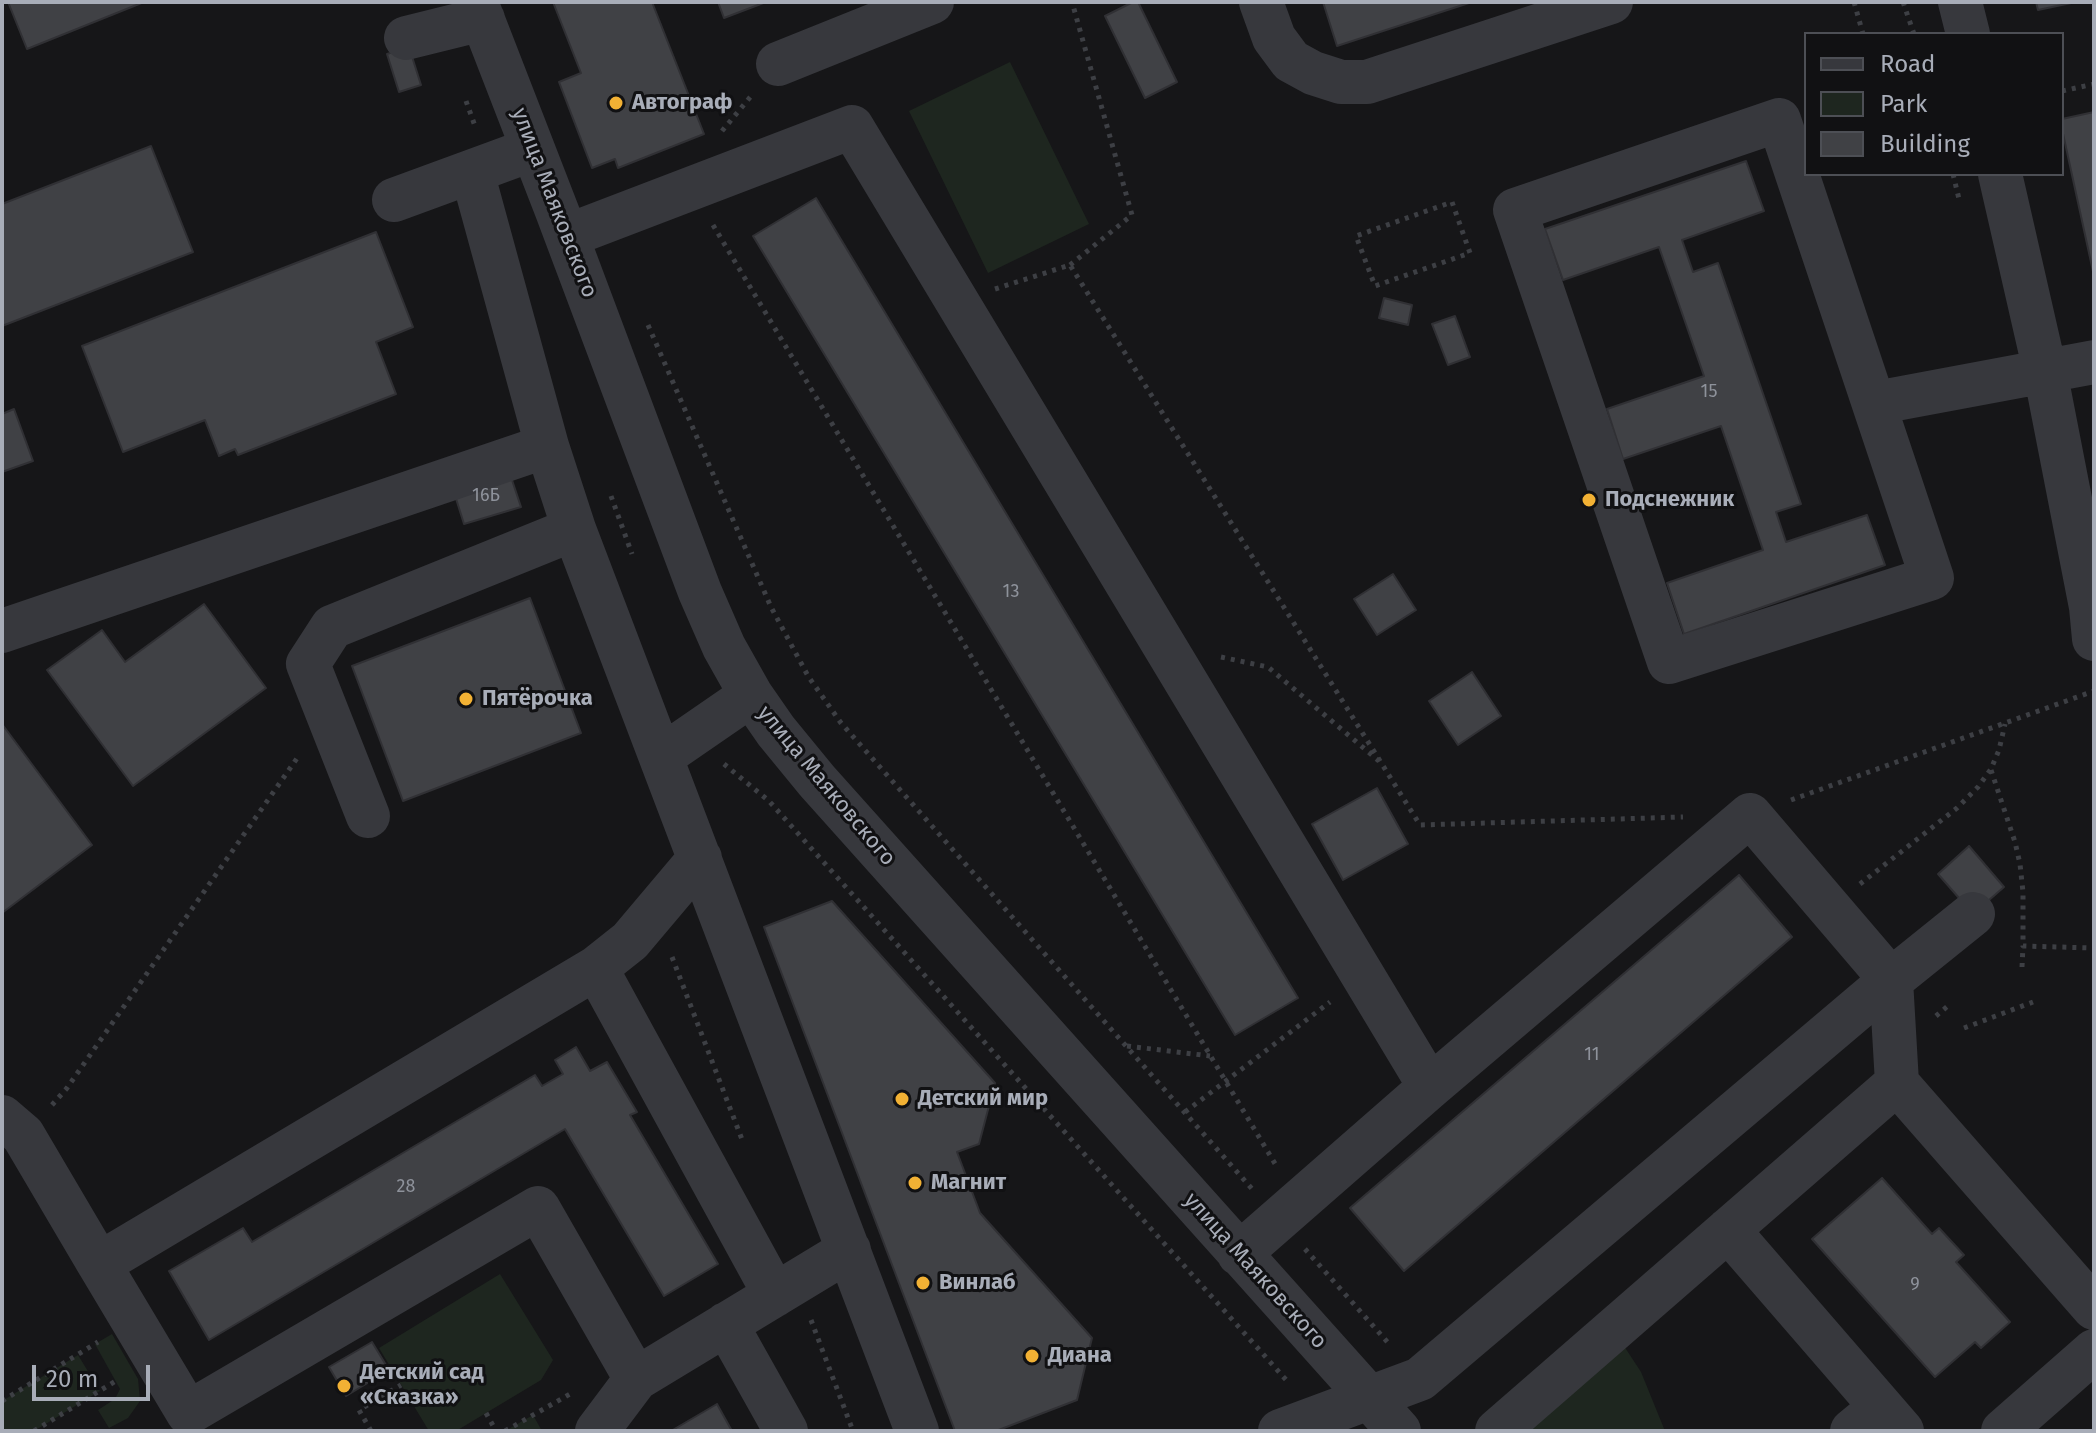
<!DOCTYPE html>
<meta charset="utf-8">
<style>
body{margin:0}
#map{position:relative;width:2096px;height:1433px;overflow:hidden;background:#161618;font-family:"Fira Sans",sans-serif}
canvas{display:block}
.frame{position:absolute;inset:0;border:4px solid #a8adb8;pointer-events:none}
.legend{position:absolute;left:1804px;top:32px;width:260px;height:144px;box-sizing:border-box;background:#111113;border:2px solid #4d4f55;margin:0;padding:10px 14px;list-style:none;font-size:24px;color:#a8adb8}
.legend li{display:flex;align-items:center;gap:16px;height:40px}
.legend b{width:40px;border:2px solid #4d4f55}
.scale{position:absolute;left:32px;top:1365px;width:118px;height:36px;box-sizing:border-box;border:4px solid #a8adb8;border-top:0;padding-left:10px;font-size:24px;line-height:28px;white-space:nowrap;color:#a8adb8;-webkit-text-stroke:6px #111113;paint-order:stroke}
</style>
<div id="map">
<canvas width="2096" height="1433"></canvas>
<div class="frame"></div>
<ul class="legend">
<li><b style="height:10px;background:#37383d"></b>Road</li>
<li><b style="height:22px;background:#1e261f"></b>Park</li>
<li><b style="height:22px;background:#404145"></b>Building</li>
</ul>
<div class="scale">20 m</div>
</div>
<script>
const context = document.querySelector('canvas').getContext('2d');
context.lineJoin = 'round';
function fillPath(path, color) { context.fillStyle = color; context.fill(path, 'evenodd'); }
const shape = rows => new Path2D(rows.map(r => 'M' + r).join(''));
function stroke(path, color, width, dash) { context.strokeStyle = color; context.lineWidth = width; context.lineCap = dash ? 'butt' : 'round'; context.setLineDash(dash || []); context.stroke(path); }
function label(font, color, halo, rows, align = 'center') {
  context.font = font + ' "Fira Sans",sans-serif'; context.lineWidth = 6; context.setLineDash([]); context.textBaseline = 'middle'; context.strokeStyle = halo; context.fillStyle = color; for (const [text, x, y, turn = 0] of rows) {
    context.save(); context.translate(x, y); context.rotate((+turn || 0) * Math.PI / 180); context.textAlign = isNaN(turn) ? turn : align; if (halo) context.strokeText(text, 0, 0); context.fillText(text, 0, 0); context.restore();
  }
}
fillPath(shape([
 [1010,62,1089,224,988,273,909,111],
 [500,1274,553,1360,541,1380,456,1431,429,1431,379,1348],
 [1607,1320,1641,1372,1665,1431,1473,1431],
 [112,1334,138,1379,140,1401,128,1418,109,1428,98,1410,115,1399,120,1389,95,1344],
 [78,1355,100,1391,34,1431,2,1431,2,1401],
 [533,1415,542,1431,505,1431]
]), '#1e261f');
const building = shape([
 [8,2,144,2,27,49,8,2],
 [553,2,652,2,704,134,618,168,615,159,592,168,559,82,581,73,553,2],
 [718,2,766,2,724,18,718,2],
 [1133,2,1138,2,1177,82,1145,98,1105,16,1133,2],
 [1323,2,1472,2,1337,46,1323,2],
 [2036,2,2076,2,2038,10,2036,2],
 [409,47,421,85,399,92,387,54,409,47],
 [2094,112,2094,276,2062,129,2062,119,2094,112],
 [151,146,193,252,2,326,2,204,151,146],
 [1746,161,1764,211,1682,240,1693,272,1718,263,1801,504,1776,512,1786,542,1867,515,1885,565,1684,634,1667,583,1763,550,1721,426,1623,459,1607,409,1704,376,1659,247,1563,280,1545,229,1746,161],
 [816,198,1298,998,1235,1035,753,236,816,198],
 [376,232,413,327,376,342,396,394,238,455,235,449,219,456,205,420,123,452,82,346,376,232],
 [1384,298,1412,305,1408,325,1379,318,1384,298],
 [1455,316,1470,357,1448,365,1432,324,1455,316],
 [14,409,33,461,2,472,2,414,14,409],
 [508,468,521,507,464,524,452,486,508,468],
 [1393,574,1416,610,1377,635,1354,599,1393,574],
 [530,598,581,733,403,801,352,666,530,598],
 [204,604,266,688,133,786,47,670,102,630,125,662,204,604],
 [1472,672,1501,716,1458,745,1429,701,1472,672],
 [2,724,92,845,2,913,2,724],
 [1377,788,1408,844,1343,880,1312,824,1377,788],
 [1969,846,2004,887,1973,914,1938,874,1969,846],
 [1739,875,1792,937,1404,1271,1350,1208,1739,875],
 [832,901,995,1083,979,1144,957,1152,980,1213,1092,1338,1077,1400,996,1431,955,1431,764,927,832,901],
 [576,1047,590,1071,607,1062,637,1112,630,1115,718,1264,664,1296,565,1129,209,1340,169,1271,243,1228,252,1242,535,1075,542,1086,563,1074,555,1060,576,1047],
 [1882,1178,1932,1234,1939,1228,1964,1255,1956,1262,2010,1322,1981,1348,1975,1342,1935,1377,1812,1239,1882,1178],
 [372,1342,389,1370,346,1396,329,1367,372,1342],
 [717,1404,732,1431,671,1431,717,1404]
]);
fillPath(building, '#404145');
stroke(building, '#303034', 2);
stroke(shape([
 [1854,2,1863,34],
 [1903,2,1914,34],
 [2062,91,2094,84],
 [466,101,475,126],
 [722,131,752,95],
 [1953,174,1959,199],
 [1452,202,1470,253,1375,286,1356,236,1452,202],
 [713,225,1277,1167],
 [1070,265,1132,215,1072,2],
 [995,289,1070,265,1420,825,1683,817],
 [648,325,771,607,808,676,841,723,1253,1190],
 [611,496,632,554],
 [1221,657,1268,667,1379,761],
 [724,764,769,801,1288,1382],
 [1991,770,2015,842,2020,864,2023,892,2023,946,2094,948],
 [1791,800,2094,691],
 [1860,884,1957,808,1978,787,1991,769,1999,750,2005,724],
 [672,957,743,1142],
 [2022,967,2023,946],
 [1936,1016,1949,1005],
 [1964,1028,2033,1002],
 [1127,1046,1210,1056],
 [52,1105,67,1088,300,754],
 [1185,1112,1330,1002],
 [1305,1249,1391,1346],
 [811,1320,853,1431],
 [2,1401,98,1342],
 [486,1413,496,1431],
 [34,1431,119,1379],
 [371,1431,359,1410,401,1385],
 [505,1431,570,1394]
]), '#3d3f44', 5, [4, 6]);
stroke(shape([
 [476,2,557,211,700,592,724,647,751,695,776,731,817,781,1399,1431],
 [1261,2,1274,38,1291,61,1313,73,1341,82,1367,82,1611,2],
 [1960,2,1968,34],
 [406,38,483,19],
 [778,64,932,2],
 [1779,120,1932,578,1669,662,1515,210,1779,120],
 [472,172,547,446,574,529,917,1431],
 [2000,174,2045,371,2091,607,2094,639],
 [394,200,533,149],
 [567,236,852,127,1430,1087],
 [1875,403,2094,362],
 [2,631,547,446],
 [661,757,751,695],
 [368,816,308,664,332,627,574,529],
 [596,968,775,1295],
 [2,1117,23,1135,99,1264,596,968,630,941,700,858],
 [1728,1230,1902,1431],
 [1239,1254,1430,1087,1750,815,1891,980,1897,1083,2094,1308],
 [99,1264,188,1413,538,1208,636,1379],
 [726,1324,786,1431],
 [597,1431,636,1379,849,1250],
 [1280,1431,1420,1379,1891,980,1973,914],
 [1497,1431,1897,1083],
 [1852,1431,1881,1407],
 [2003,1431,2094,1351]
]), '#37383d', 44);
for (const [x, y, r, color] of [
 [616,103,8,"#f2b134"],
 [1589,500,8,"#f2b134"],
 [466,699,8,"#f2b134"],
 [902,1099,8,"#f2b134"],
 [915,1183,8,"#f2b134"],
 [923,1283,8,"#f2b134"],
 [1032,1356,8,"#f2b134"],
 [344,1386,8,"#f2b134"]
]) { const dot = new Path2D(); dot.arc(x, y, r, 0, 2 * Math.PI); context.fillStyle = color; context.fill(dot); stroke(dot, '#111113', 3); }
label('18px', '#8e929b', null, [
 ["15",1709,392],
 ["16Б",486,496],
 ["13",1011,592],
 ["11",1592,1055],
 ["28",406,1187],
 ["9",1915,1285]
]);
label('bold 22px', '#a8adb8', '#111113', [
 ["Автограф",632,103],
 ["Подснежник",1605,500],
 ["Пятёрочка",482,699],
 ["Детский мир",918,1099],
 ["Магнит",931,1183],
 ["Винлаб",939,1283],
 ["Диана",1048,1356],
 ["Детский сад",360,1373],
 ["«Сказка»",360,1398]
], 'left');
label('22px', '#a8adb8', '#111113', [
 ["улица Маяковского",554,203,69],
 ["улица Маяковского",826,786,50],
 ["улица Маяковского",1255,1271,48]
]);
</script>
